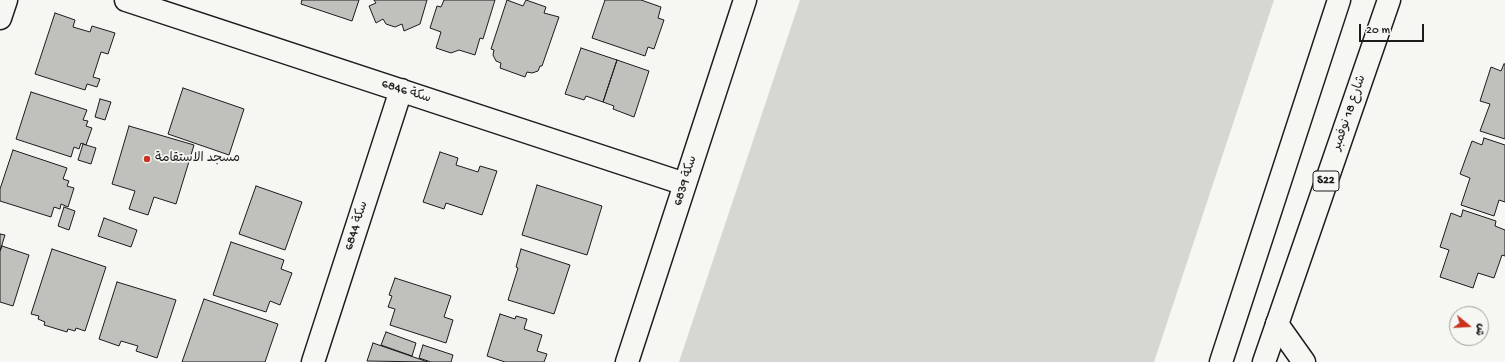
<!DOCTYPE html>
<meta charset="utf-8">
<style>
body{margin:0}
#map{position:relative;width:1505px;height:362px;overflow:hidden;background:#f6f6f2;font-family:"Gochi Hand","Playpen Sans Arabic",sans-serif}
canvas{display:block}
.north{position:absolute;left:1449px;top:306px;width:40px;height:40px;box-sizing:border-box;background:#f6f6f2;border:1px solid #9f9f9c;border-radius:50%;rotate:108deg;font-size:11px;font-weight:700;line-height:16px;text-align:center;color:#1c1c1c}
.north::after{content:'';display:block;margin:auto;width:14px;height:18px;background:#c8321e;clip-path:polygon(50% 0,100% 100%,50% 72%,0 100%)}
.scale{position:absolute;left:1359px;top:24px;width:65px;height:18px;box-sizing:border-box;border:2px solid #1c1c1c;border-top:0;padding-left:5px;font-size:12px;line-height:14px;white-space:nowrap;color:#1c1c1c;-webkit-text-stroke:3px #f6f6f2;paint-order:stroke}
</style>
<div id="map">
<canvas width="1505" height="362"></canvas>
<div class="north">ش</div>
<div class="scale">20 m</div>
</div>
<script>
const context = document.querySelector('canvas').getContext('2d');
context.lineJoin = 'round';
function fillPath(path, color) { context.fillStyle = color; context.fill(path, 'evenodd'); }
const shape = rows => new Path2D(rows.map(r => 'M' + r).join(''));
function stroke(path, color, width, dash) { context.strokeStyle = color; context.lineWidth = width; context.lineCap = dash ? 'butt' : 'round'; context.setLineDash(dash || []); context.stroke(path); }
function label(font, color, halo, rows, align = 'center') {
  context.font = font + ' "Gochi Hand","Playpen Sans Arabic",sans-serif'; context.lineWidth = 3.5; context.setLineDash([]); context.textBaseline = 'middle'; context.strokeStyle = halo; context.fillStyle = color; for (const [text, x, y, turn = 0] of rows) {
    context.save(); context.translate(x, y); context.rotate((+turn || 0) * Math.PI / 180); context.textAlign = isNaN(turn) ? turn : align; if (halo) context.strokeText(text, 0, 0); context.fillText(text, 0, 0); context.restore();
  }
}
fillPath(shape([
 [800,0,1274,0,1154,362,679,362]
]), '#d6d6d2');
const building = shape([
 [302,0,359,0,352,21,301,4,302,0],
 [374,0,427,0,420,24,404,31,402,24,395,27,386,24,383,19,376,23,369,6,376,3,374,0],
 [444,0,495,0,483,39,480,38,475,55,459,50,451,53,436,48,441,32,430,28,437,6,441,7,444,0],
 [507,0,523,6,526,0,546,7,544,13,559,17,542,66,540,66,538,71,532,73,527,72,525,77,500,68,501,63,496,61,493,55,494,50,491,49,507,0],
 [605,0,641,0,661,7,658,18,664,20,654,49,648,47,645,56,592,38,605,0],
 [55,13,75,20,73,27,90,32,92,26,115,33,108,54,101,52,93,77,100,79,97,87,87,84,85,90,35,74,55,13],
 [581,48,617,60,603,102,586,96,584,100,565,94,581,48],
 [617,60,649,71,634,117,613,109,614,106,603,102,617,60],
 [1504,64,1505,64,1505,139,1480,131,1490,104,1480,101,1491,67,1501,71,1504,64],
 [183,88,244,109,229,155,168,134,183,88],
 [31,92,87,110,83,120,88,121,86,126,92,128,86,145,81,143,79,149,74,147,71,157,16,139,31,92],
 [100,99,111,102,105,120,95,117,100,99],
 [129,126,194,145,176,204,154,197,148,215,129,209,135,191,112,184,129,126],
 [1484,138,1505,145,1505,202,1499,200,1494,216,1461,205,1470,178,1460,174,1472,141,1482,145,1484,138],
 [83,144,96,148,91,164,78,160,83,144],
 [13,150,67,168,63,179,69,181,67,186,74,188,68,207,61,204,60,209,54,207,51,217,0,201,0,189,13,150],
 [440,152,458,158,456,165,478,172,480,166,497,171,482,215,446,203,444,209,423,202,440,152],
 [537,185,602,206,587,255,522,235,537,185],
 [256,186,302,202,285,250,239,234,256,186],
 [64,207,75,211,69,230,58,226,64,207],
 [1463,210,1496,221,1495,226,1505,230,1505,256,1502,255,1494,278,1478,273,1473,288,1440,277,1449,250,1440,247,1451,213,1461,217,1463,210],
 [104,218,137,230,131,247,98,236,104,218],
 [0,234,5,235,0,251,0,234],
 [231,242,284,260,281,269,292,273,280,305,270,301,266,312,213,295,231,242],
 [2,246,29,255,13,306,0,302,0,251,2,246],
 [52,249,106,267,85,331,76,328,75,331,68,329,67,332,44,325,45,322,38,319,39,316,31,314,52,249],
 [521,249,570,265,554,314,508,300,518,268,516,267,521,249],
 [395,278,451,296,444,317,453,320,446,343,390,325,395,309,388,307,392,296,389,295,395,278],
 [117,282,176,300,157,358,136,351,138,346,121,341,119,346,99,339,117,282],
 [204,299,278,324,265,362,182,362,204,299],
 [500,314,515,319,516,316,527,319,524,329,542,335,537,351,547,354,544,362,505,362,487,356,500,314],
 [386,332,416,343,412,356,381,345,386,332],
 [373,343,428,362,367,361,373,343],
 [423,345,453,355,451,362,431,362,419,358,423,345]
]);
fillPath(building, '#c0c0bd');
stroke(building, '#1c1c1c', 1);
const street = shape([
 [126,0,685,184],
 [0,18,6,0],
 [313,362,401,90],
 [627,362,745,0]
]);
const secondary = shape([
 [1277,324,1304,362]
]);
const primary = shape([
 [1221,362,1339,0],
 [1264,362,1389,0]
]);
stroke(street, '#1c1c1c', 25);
stroke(secondary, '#1c1c1c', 25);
stroke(primary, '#1c1c1c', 25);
stroke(street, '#f6f6f2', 22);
stroke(secondary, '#f6f6f2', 22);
stroke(primary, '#f6f6f2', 22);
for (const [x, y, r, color] of [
 [147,159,4,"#c8321e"]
]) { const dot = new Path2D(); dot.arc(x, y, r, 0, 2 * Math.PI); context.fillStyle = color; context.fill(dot); stroke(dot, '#f6f6f2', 1.5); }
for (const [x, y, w] of [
 [1326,181,26]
]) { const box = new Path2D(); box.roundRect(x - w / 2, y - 10, w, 20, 3); context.fillStyle = '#f6f6f2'; context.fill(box); stroke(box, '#1c1c1c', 1); }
label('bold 12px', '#1c1c1c', null, [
 ["S22",1326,181]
]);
label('13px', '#1c1c1c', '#f6f6f2', [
 ["سكة 6846",406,92,18],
 ["شارع 18 نوفمبر",1350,113,-71],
 ["سكة 6839",686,181,-72],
 ["سكة 6844",357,226,-72]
]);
label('13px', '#1c1c1c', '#f6f6f2', [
 ["مسجد الاستقامة",155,159]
], 'left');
</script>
